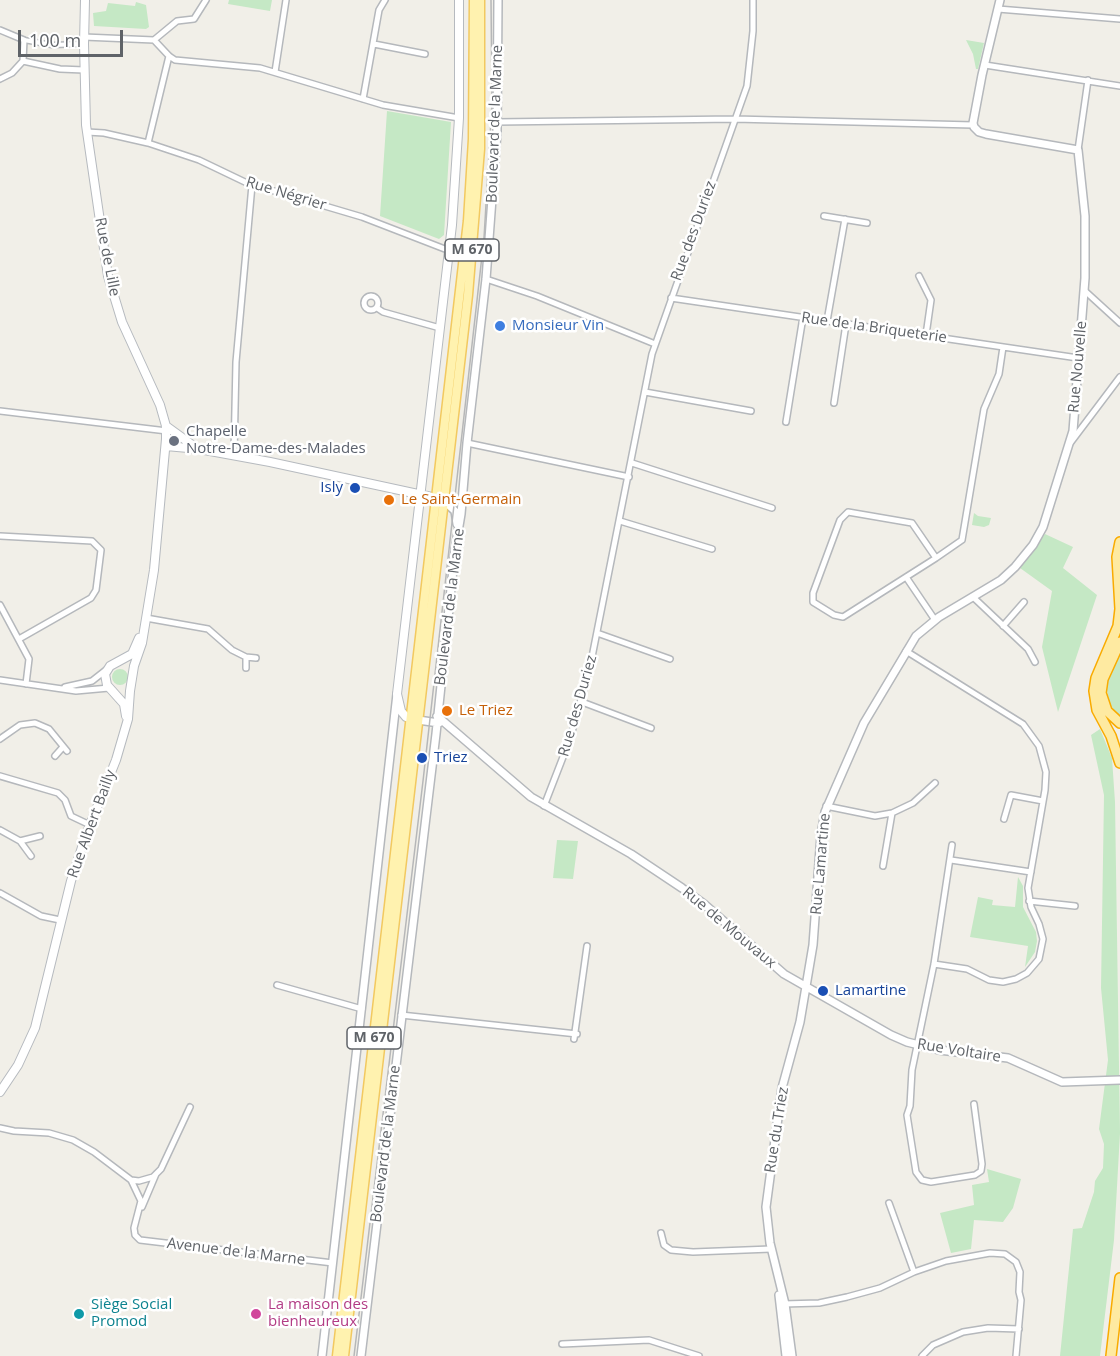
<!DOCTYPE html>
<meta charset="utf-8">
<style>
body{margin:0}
#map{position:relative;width:1120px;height:1356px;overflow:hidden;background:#f1efe8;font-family:"Open Sans",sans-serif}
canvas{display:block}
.scale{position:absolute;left:18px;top:30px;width:105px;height:27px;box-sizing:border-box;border:3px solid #5f6368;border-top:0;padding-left:8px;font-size:18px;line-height:21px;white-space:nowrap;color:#5f6368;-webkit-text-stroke:4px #fff;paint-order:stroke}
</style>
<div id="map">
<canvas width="1120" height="1356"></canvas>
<div class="scale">100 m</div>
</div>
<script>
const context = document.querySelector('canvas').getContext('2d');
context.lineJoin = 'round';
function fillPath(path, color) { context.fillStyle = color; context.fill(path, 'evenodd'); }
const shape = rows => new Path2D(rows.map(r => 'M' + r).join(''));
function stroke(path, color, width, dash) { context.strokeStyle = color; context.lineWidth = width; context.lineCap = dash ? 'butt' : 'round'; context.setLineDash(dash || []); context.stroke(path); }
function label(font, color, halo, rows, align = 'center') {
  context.font = font + ' "Open Sans",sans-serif'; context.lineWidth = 5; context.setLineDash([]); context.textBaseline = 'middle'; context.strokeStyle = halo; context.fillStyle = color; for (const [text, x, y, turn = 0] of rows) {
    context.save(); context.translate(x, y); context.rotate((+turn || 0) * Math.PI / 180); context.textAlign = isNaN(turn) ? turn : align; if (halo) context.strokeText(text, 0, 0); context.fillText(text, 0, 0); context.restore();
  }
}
fillPath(shape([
 [229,0,272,0,270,11,228,4],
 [136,2,146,5,149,27,146,29,94,26,93,13,106,11,108,3,135,6],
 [966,40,984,43,978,69,976,69,973,54],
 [387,111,451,122,444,235,439,239,380,216],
 [974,513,978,516,991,518,989,525,984,527,972,525],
 [1045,534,1073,547,1063,568,1097,595,1058,712,1042,647,1052,591,1020,568],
 [1120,651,1120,717,1110,705,1106,686],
 '112 677a8 8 0 1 1 16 0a8 8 0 1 1-16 0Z',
 [1100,729,1112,758,1115,802,1120,1133,1114,1240,1100,1356,1060,1356,1073,1229,1082,1228,1094,1192,1095,1181,1103,1168,1104,1144,1099,1129,1108,1060,1101,988,1104,795,1091,735],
 [557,840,578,841,573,879,553,878],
 [1018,877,1023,886,1023,907,1036,932,1037,941,1035,952,1025,967,1028,946,970,937,978,897,993,900,992,905,1015,907],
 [987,1169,1021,1179,1013,1208,1003,1222,974,1220,971,1249,951,1253,940,1213,974,1205,972,1185,989,1182]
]), '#c5e8c5');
const pedestrian = shape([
 [24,40,52,45,83,44]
]);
const minor = shape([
 [998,9,1120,19],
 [0,30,24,40,23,61,60,69,84,70],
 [84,37,154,40,169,56,175,60,260,68,383,105,459,118],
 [154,40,177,21,194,19,206,0],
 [374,44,425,54],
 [985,65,1120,86],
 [275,72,286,0],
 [0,79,12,73,23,61],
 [363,99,379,10,385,0],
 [497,122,735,119,973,125],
 [87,132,104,133,148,143,199,160,247,183,362,217,450,251],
 [148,143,169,56],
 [1078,150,1088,80],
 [824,216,867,223],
 [919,276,931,300,926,335],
 [486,279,537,296,655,344],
 [1085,291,1120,323],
 '364 303a7 7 0 1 1 14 0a7 7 0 1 1-14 0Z',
 [671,298,1078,358],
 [377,308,383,312,440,328],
 [827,321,845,219],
 [645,392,751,411],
 [834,403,846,324],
 [0,411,167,431],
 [786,422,803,317],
 [1071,442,1120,377],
 [467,443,629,477],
 [234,455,236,362,252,185],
 [632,463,772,508],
 [620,521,712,549],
 [0,536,92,541,101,550,96,590,91,598,19,639],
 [936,558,912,523,848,512,840,520,813,593,813,602,834,615,843,617,936,558,962,540,984,409,999,374,1003,347],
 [906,577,935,620],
 [973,597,1028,649,1035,662],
 [0,605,29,659,26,684],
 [146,618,208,629,232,650,246,657,246,668],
 [1003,626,1024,602],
 [597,633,670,659],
 [906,651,1023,724,1039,746,1046,772,1045,790,1028,888,1031,907,1039,924,1043,939,1039,959,1027,973,1016,979,1003,982,989,980,967,969,934,964],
 [246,657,256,658],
 [0,680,76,691,109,688],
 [65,687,92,681,106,670],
 [582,702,651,728],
 [0,739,20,725,35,723,49,729,67,751],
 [55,756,63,747],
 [0,776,58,793,65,800,71,816,90,825],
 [544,806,570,739,590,667,652,354,747,86,753,31,753,0],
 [826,806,875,816,892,813,913,803,935,783],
 [1004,819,1011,795,1043,801],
 [0,830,20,841,40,836],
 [20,841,31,856],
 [952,845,934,964,912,1070,910,1106,907,1115,916,1172,922,1180,931,1182,975,1175,981,1171,982,1164,974,1104],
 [951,860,1031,872],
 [883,866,892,813],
 [0,893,41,916,60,920],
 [1029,901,1075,906],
 [277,985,362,1009],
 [401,1015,577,1034],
 [574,1039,587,946],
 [0,1128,14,1131,49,1133,73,1140,94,1152,131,1180,139,1181,153,1177,161,1169,190,1107],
 [131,1180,141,1201,134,1228,135,1235,140,1240,333,1263],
 [889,1203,914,1272],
 [142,1207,156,1174],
 [661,1233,664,1245,671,1250,693,1252,771,1249],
 [783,1304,819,1303,847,1297,880,1288,914,1272,946,1261,990,1253,1005,1254,1016,1262,1020,1272,1019,1292,1021,1300,1016,1356],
 [562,1344,649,1340,699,1356],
 [922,1356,933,1345,963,1332,988,1328,1019,1329]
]);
const tertiary = shape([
 [443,500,455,511,457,524],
 [437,716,531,797,631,854,682,888,704,904,784,974,891,1035,907,1042,939,1050,1008,1058,1062,1082,1120,1080],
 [418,720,439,723],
 [779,1295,786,1356],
 [322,1356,397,694],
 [361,1356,436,734,455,550,461,514,467,443,486,279,497,132,498,0],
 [792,1356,785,1304,770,1243,766,1207,782,1088,800,1022,813,945,821,835,825,812,864,723,916,636,939,617,1001,580,1015,567,1033,545,1043,527,1073,431,1085,278,1085,216,1078,150,986,134,979,132,974,127,973,123,982,75,1000,0]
]);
const secondary = shape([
 [166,426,195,447],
 [166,446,199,449,270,462,441,499],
 [126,716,124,704,107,685,105,674,110,666,132,654,139,638],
 [416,720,406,717,401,711,397,694,452,225,459,118,459,0],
 [0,1092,18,1065,35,1028,71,881,86,835,116,760,128,719,130,691,134,666,142,643,154,570,166,439,166,426,160,405,122,322,108,276,86,125,84,44,85,0]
]);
const primary = shape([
 [337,1356,468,221,473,139,474,0],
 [344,1356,468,295,480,149,480,0]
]);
const trunk = shape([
 [1120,542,1117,557,1120,609,1118,626,1096,678,1094,691,1097,710,1111,736,1120,763],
 [1120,642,1103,679,1101,693,1107,711,1120,723],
 [1111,1356,1120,1278]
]);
stroke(pedestrian, '#b5b8bc', 7);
stroke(minor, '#b5b8bc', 8);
stroke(tertiary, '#b5b8bc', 10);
stroke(secondary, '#b6babf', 10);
stroke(primary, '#f2c960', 11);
stroke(trunk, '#f9ab00', 12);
stroke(pedestrian, '#fff', 4);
stroke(minor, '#fff', 5);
stroke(tertiary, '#fff', 7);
stroke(secondary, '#fff', 8);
stroke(primary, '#fff2af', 8);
stroke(trunk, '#feeaa1', 9);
stroke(shape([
 [354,1356,423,781,484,238,492,103,491,0]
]), '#b6b7b8', 1.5);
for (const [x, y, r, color] of [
 [500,326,6,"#3f7fe0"],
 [174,441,6,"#6b7280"],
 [355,488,6,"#1a4fb4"],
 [389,500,6,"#e8710a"],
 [447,711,6,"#e8710a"],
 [422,758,6,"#1a4fb4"],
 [823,991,6,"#1a4fb4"],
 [79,1314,6,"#0f9aa8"],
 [256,1314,6,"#d1479c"]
]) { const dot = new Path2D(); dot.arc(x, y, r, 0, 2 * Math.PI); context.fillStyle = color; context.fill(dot); stroke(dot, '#fff', 2); }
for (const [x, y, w] of [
 [472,250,54],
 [374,1038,54]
]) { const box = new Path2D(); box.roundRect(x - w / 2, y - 11, w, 22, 4.5); context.fillStyle = '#fff'; context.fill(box); stroke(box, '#5f6368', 1.5); }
label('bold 14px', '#5f6368', null, [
 ["M 670",472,250],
 ["M 670",374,1038]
]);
label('15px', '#5f6368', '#fff', [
 ["Boulevard de la Marne",495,124,-88],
 ["Rue Négrier",286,194,17],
 ["Rue des Duriez",694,231,-70],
 ["Rue de Lille",107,257,79],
 ["Rue de la Briqueterie",874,328,8],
 ["Rue Nouvelle",1078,367,-85],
 ["Boulevard de la Marne",450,607,-83],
 ["Rue des Duriez",578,706,-74],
 ["Rue Albert Bailly",92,824,-70],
 ["Rue Lamartine",821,864,-85],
 ["Rue de Mouvaux",729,928,40],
 ["Rue Voltaire",959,1051,9],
 ["Rue du Triez",777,1130,-81],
 ["Boulevard de la Marne",386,1144,-83],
 ["Avenue de la Marne",236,1252,7]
]);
label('15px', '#366cbe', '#fff', [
 ["Monsieur Vin",512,326]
], 'left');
label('15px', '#5b616d', '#fff', [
 ["Chapelle",186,432],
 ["Notre-Dame-des-Malades",186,449]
], 'left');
label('15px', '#164399', '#fff', [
 ["Isly",343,488,"right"],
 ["Triez",434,758],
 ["Lamartine",835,991]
], 'left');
label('15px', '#c56008', '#fff', [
 ["Le Saint-Germain",401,500],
 ["Le Triez",459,711]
], 'left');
label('15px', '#0d838f', '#fff', [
 ["Siège Social",91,1305],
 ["Promod",91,1322]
], 'left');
label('15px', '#b23c85', '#fff', [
 ["La maison des",268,1305],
 ["bienheureux",268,1322]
], 'left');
</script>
